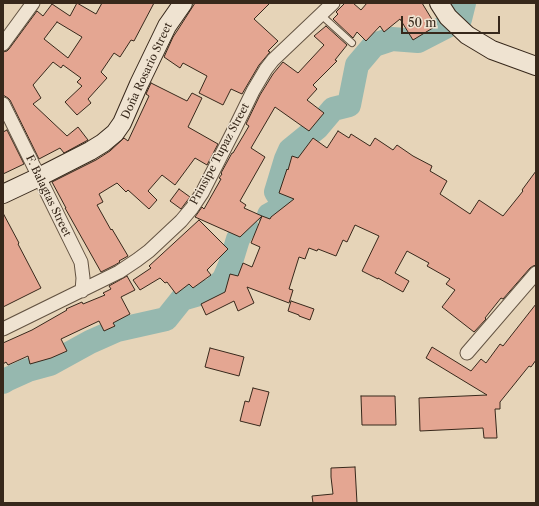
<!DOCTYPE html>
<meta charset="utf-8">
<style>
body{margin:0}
#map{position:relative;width:539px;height:506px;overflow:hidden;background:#e6d4b8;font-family:"Libre Caslon Text",serif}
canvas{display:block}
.frame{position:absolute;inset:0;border:4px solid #37281b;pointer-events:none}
.scale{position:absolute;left:401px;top:16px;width:99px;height:18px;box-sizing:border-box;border:2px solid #37281b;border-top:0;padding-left:5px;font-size:12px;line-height:14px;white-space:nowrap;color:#37281b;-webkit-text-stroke:3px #efe3d1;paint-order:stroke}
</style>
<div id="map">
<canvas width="539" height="506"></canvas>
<div class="frame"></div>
<div class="scale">50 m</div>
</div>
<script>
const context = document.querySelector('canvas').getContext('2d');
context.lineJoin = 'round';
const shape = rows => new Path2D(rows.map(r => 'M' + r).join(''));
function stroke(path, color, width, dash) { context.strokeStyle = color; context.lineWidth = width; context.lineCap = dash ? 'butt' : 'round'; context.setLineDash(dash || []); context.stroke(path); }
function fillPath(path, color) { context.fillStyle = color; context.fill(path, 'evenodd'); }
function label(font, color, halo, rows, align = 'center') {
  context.font = font + ' "Libre Caslon Text",serif'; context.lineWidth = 3; context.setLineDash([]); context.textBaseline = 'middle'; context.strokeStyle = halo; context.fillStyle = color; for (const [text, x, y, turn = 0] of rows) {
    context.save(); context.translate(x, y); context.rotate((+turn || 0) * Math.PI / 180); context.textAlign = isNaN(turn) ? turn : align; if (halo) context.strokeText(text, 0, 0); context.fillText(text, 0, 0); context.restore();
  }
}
stroke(shape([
 [460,19,464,3],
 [269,215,278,210,281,200,276,192,286,159,290,150,317,128,333,109,349,105,357,65,374,45,392,39,418,41,449,25],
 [3,382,8,379,28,370,50,364,90,342,117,330,166,319,182,299,213,290,224,279,230,265,238,239,246,225]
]), '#96b8af', 24);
const building = shape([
 [77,3,96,14,102,3,154,3,134,41,131,40,120,57,114,53,101,72,107,78,88,99,91,103,77,115,65,102,82,86,77,82,81,78,63,65,61,68,53,62,33,85,41,98,33,104,67,136,78,127,88,140,64,153,60,148,39,159,10,100,8,98,3,95,3,52,7,51,9,49,37,11,43,16,52,4,70,16,77,3],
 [57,22,82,37,68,58,44,39,57,22],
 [195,3,270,3,254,19,278,41,268,51,270,52,259,65,242,94,231,89,223,105,199,93,207,76,183,63,180,68,164,57,173,37,179,28,195,3],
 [345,3,353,3,361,10,367,3,422,3,436,26,413,40,400,19,384,32,380,26,366,41,357,32,353,38,333,19,338,14,336,12,345,3],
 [326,26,347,45,335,60,337,61,313,85,317,89,307,100,324,113,309,131,275,107,251,148,265,157,240,201,246,205,244,208,262,216,240,237,195,217,202,207,204,209,221,179,219,178,222,174,221,173,232,153,233,153,249,126,246,124,260,95,273,74,283,62,298,73,324,45,314,36,326,26],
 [151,83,187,101,192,93,202,98,188,127,218,144,207,165,195,158,175,185,162,175,148,191,157,200,149,209,128,190,126,192,117,183,99,194,103,202,97,205,111,230,112,229,128,256,119,261,120,262,115,265,101,272,65,208,66,208,52,182,96,160,110,151,124,138,128,141,149,96,146,94,151,83],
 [7,130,24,164,3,174,3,132,7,130],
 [338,131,349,138,351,134,370,146,375,138,393,150,397,145,413,156,432,166,430,171,447,181,440,194,470,214,479,200,503,216,523,191,522,190,536,171,536,265,533,266,530,268,503,299,501,298,485,318,486,319,474,332,442,307,455,290,446,284,450,279,427,266,429,263,407,251,395,273,409,281,403,292,378,278,378,279,362,271,379,236,355,225,347,242,343,240,336,256,318,249,317,251,309,248,305,259,299,257,289,289,293,290,289,303,247,287,254,303,238,311,234,301,206,315,201,304,225,292,230,274,238,276,243,263,252,267,260,247,251,243,262,216,270,219,271,217,294,199,279,193,287,169,288,170,292,156,298,158,313,138,327,148,338,131],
 [179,189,190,197,181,209,170,201,179,189],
 [3,213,19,243,18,244,41,288,3,307,3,213],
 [199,220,228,249,207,270,211,275,193,288,189,284,176,294,167,282,165,283,160,278,140,290,133,280,151,268,149,266,199,220],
 [127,276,135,290,121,297,130,314,113,323,115,326,104,331,99,321,61,339,67,351,51,358,30,364,28,356,8,365,6,362,3,364,3,343,32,330,67,310,66,309,82,302,83,304,105,295,103,293,111,289,109,286,127,276],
 [291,301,314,309,310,320,299,316,299,315,288,311,291,301],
 [536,304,536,360,531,367,529,366,500,402,500,409,495,409,497,438,484,438,483,428,420,431,419,398,487,395,426,358,432,347,471,371,481,359,486,363,500,344,503,346,536,304],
 [210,348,244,357,239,376,205,367,210,348],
 [253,388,269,392,260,426,240,421,245,401,249,402,253,388],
 [361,396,395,396,396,425,362,425,361,396],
 [355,467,357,503,313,503,312,496,333,494,331,477,331,468,355,467]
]);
fillPath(building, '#e4a692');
stroke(building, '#37281b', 1);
const lane = shape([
 [321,15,352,43]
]);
const street = shape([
 [3,44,33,3],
 [3,104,81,262,83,278,82,291],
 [3,329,119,272,137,260,149,251,181,221,192,208,202,193,235,128,253,91,266,69,273,60,333,3],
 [467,353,536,273]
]);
const secondary = shape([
 [439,3,448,17,467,35,492,50,536,66],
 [3,194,39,177,90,151,103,143,115,133,122,123,139,84,167,26,183,3]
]);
stroke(lane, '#635342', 8);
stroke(street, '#635342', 15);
stroke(secondary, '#37281b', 20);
stroke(lane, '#efe3d1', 6);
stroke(street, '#efe3d1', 13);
stroke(secondary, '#efe3d1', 18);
label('11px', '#37281b', '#efe3d1', [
 ["Doña Rosario Street",147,71,-65],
 ["Prinsipe Tupaz Street",220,154,-62],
 ["F. Balagtas Street",48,196,64]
]);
</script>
